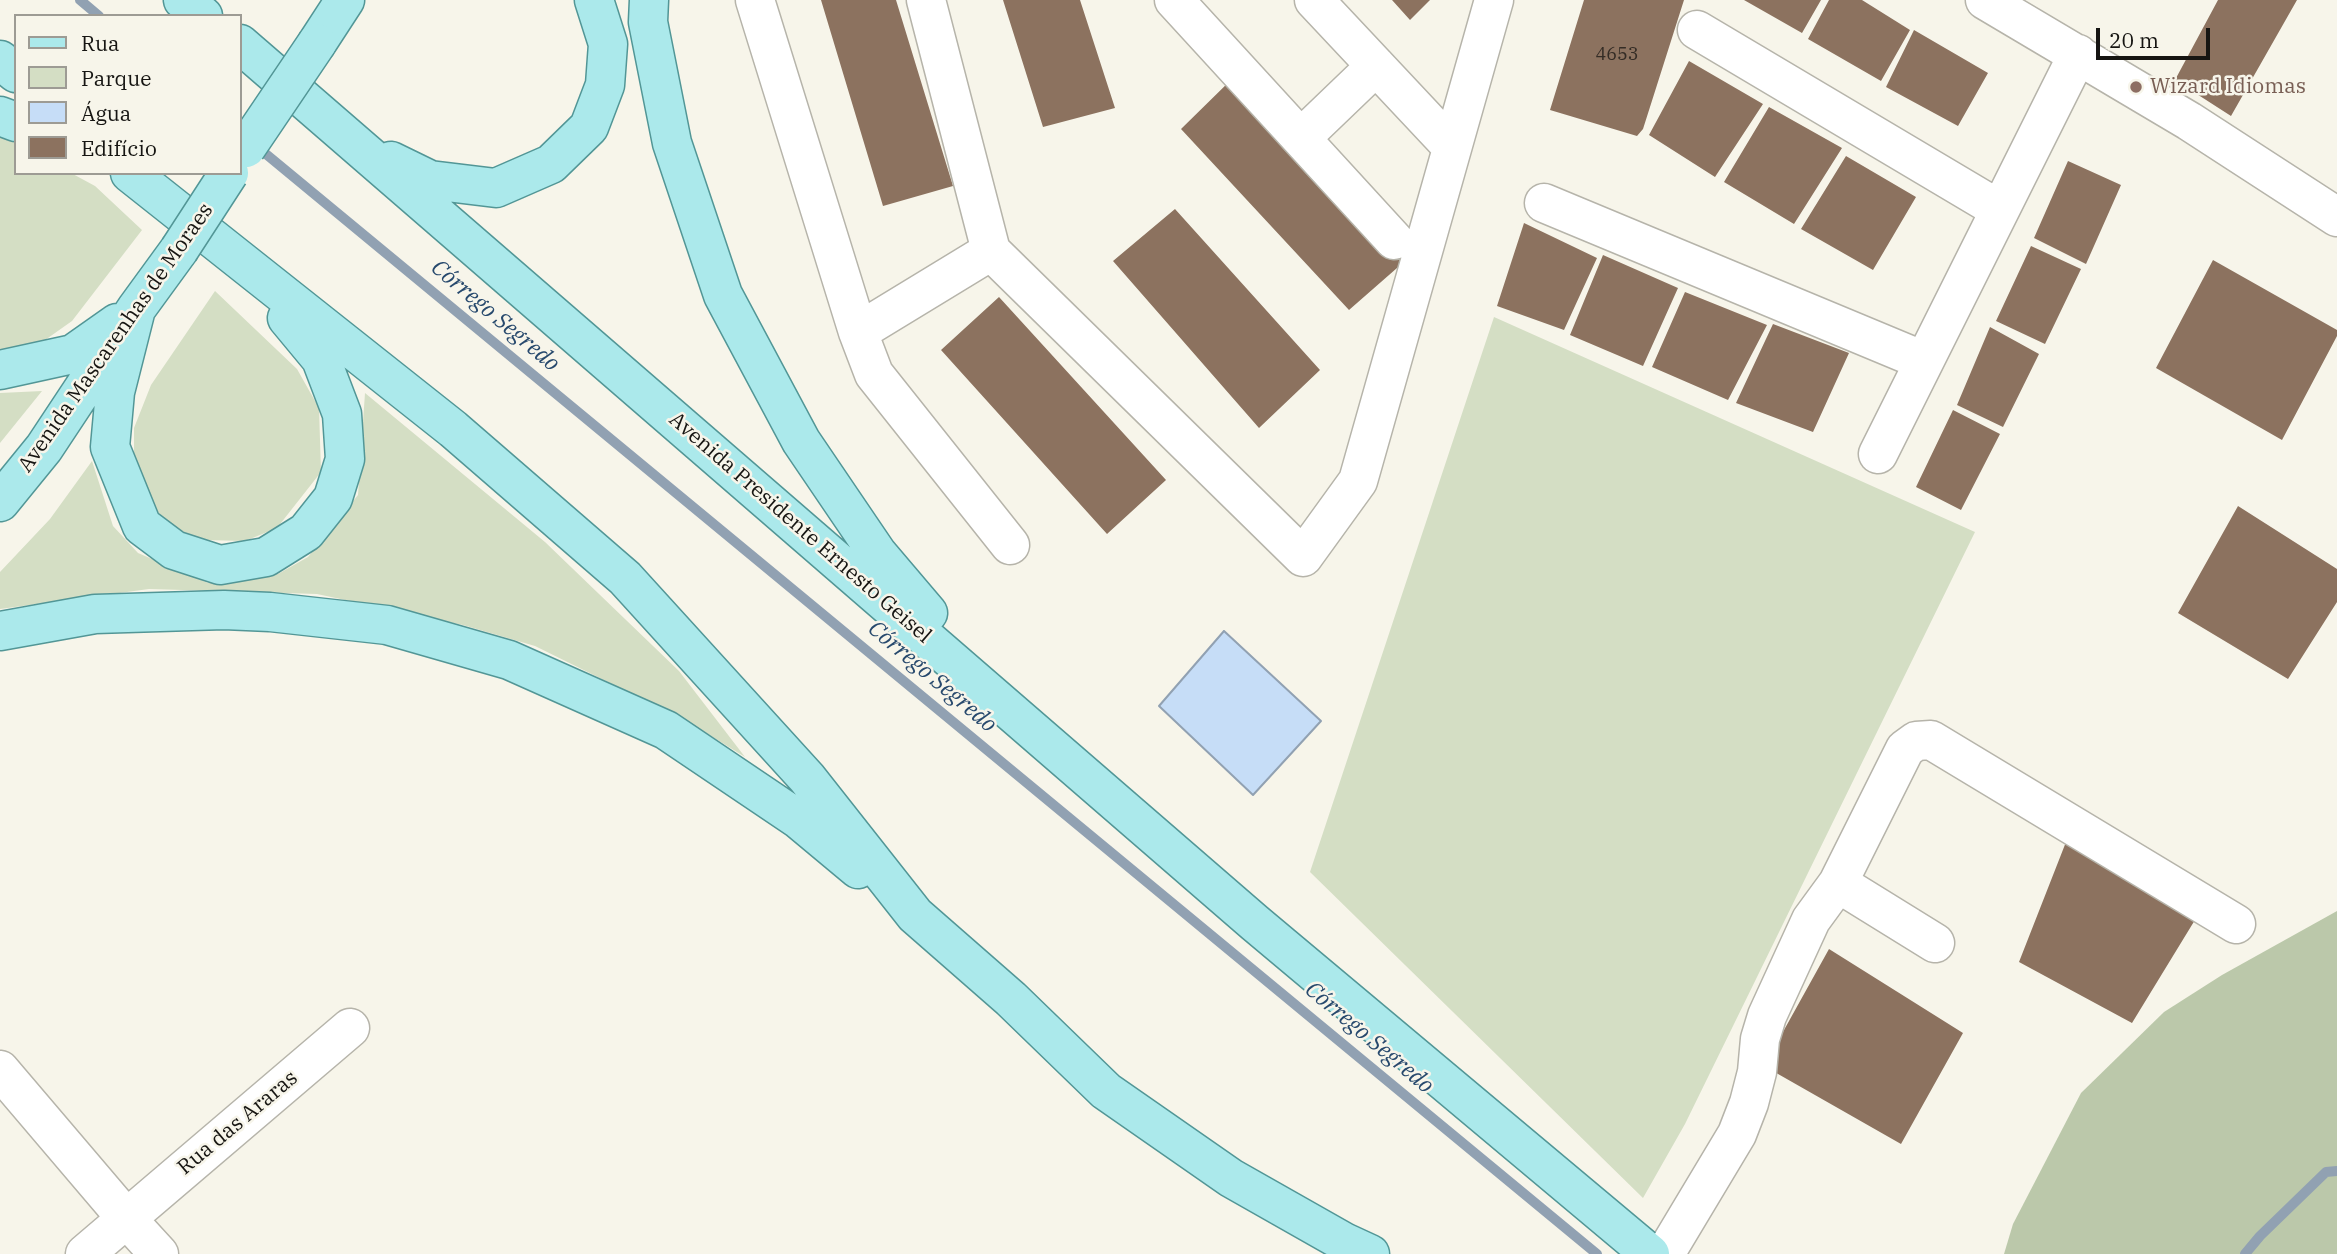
<!DOCTYPE html>
<meta charset="utf-8">
<style>
body{margin:0}
#map{position:relative;width:2337px;height:1254px;overflow:hidden;background:#f7f5ea;font-family:"IBM Plex Serif",serif}
canvas{display:block}
.legend{position:absolute;left:14px;top:14px;width:228px;height:161px;box-sizing:border-box;background:#f7f5ea;border:2px solid #9d9b94;margin:0;padding:9px 12px;list-style:none;font-size:21px;color:#161512}
.legend li{display:flex;align-items:center;gap:14px;height:35px}
.legend b{width:35px;border:2px solid #9d9b94}
.scale{position:absolute;left:2096px;top:28px;width:114px;height:32px;box-sizing:border-box;border:4px solid #161512;border-top:0;padding-left:9px;font-size:21px;line-height:24px;white-space:nowrap;color:#161512;-webkit-text-stroke:5px #f7f5ea;paint-order:stroke}
</style>
<div id="map">
<canvas width="2337" height="1254"></canvas>
<ul class="legend">
<li><b style="height:9px;background:#abe9eb"></b>Rua</li>
<li><b style="height:19px;background:#d4dec4"></b>Parque</li>
<li><b style="height:19px;background:#c6ddf7"></b>Água</li>
<li><b style="height:19px;background:#8c725f"></b>Edifício</li>
</ul>
<div class="scale">20 m</div>
</div>
<script>
const context = document.querySelector('canvas').getContext('2d');
context.lineJoin = 'round';
function fillPath(path, color) { context.fillStyle = color; context.fill(path, 'evenodd'); }
const shape = rows => new Path2D(rows.map(r => 'M' + r).join(''));
function stroke(path, color, width, dash) { context.strokeStyle = color; context.lineWidth = width; context.lineCap = dash ? 'butt' : 'round'; context.setLineDash(dash || []); context.stroke(path); }
function label(font, color, halo, rows, align = 'center') {
  context.font = font + ' "IBM Plex Serif",serif'; context.lineWidth = 5; context.setLineDash([]); context.textBaseline = 'middle'; context.strokeStyle = halo; context.fillStyle = color; for (const [text, x, y, turn = 0] of rows) {
    context.save(); context.translate(x, y); context.rotate((+turn || 0) * Math.PI / 180); context.textAlign = isNaN(turn) ? turn : align; if (halo) context.strokeText(text, 0, 0); context.fillText(text, 0, 0); context.restore();
  }
}
fillPath(shape([
 [0,136,16,143,16,173,71,173,95,186,142,230,72,321,38,345,0,355],
 [215,291,297,369,319,408,321,472,277,528,245,541,204,540,174,528,148,502,134,470,134,428,151,385],
 [1494,317,1975,532,1685,1124,1643,1198,1310,872],
 [42,391,0,443,0,393],
 [365,393,545,542,679,671,745,757,687,721,535,646,463,625,317,594,149,589,0,609,0,572,50,519,92,461,113,526,138,553,208,583,278,574,308,557,358,495]
]), '#d4dec4');
fillPath(shape([
 [2337,911,2337,1254,2004,1254,2013,1224,2081,1093,2164,1012,2222,975]
]), '#bbc8aa');
const water = shape([
 [1224,631,1321,721,1253,795,1159,706,1224,631]
]);
fillPath(water, '#c6ddf7');
stroke(water, '#91a1b2', 2);
stroke(shape([
 [80,0,99,16],
 [255,145,1597,1254],
 [2245,1254,2260,1236,2326,1172,2337,1171]
]), '#91a1b2', 10);
fillPath(shape([
 [821,0,896,0,953,186,883,206],
 [1003,0,1080,0,1115,108,1043,127],
 [1392,0,1430,0,1410,20],
 [1584,0,1684,0,1643,129,1637,136,1550,110],
 [1744,0,1821,0,1802,33],
 [1829,0,1862,0,1910,30,1881,81,1808,39],
 [2218,0,2297,0,2231,116,2175,80],
 [1914,30,1988,73,1958,126,1886,87],
 [1689,61,1763,104,1715,177,1649,135],
 [1235,76,1405,261,1349,310,1181,129],
 [1769,107,1842,148,1794,224,1724,182],
 [1846,156,1916,197,1873,270,1801,229],
 [2068,161,2121,185,2086,264,2034,238],
 [1175,209,1320,370,1259,428,1113,261],
 [1524,223,1597,258,1564,330,1497,306],
 [2031,246,2081,269,2045,344,1996,321],
 [1603,255,1678,288,1643,366,1570,335],
 [2213,260,2337,330,2337,336,2282,440,2156,368],
 [1685,292,1767,325,1728,400,1652,367],
 [999,297,1166,480,1107,534,941,350],
 [1773,324,1849,353,1813,432,1736,403],
 [1990,327,2039,354,2003,427,1957,405],
 [1953,410,2000,434,1961,510,1916,487],
 [2238,506,2337,569,2337,602,2288,679,2178,613],
 [2066,842,2198,915,2132,1023,2019,962],
 [1829,949,1963,1033,1901,1144,1764,1066]
]), '#8c725f');
const minor = shape([
 [755,0,858,332,874,374,1010,545],
 [926,0,991,251,1303,557,1358,481,1494,0],
 [1174,0,1394,240],
 [1314,0,1452,147],
 [1985,0,2189,121,2337,217],
 [1697,30,2000,210],
 [1301,138,1376,66],
 [1544,203,1924,361],
 [858,332,991,251],
 [1878,454,2078,54],
 [1838,883,1905,749,1916,741,1931,740,2236,924],
 [0,1070,126,1218,159,1254],
 [85,1254,350,1028],
 [1665,1254,1737,1134,1749,1103,1757,1072,1760,1039,1767,1016,1811,920,1838,883,1935,943]
]);
const major = shape([
 [183,0,203,16],
 [649,0,648,22,672,143,723,295,801,441,877,553,928,613],
 [317,43,345,0],
 [240,44,1255,923,1650,1254],
 [0,60,16,73],
 [0,116,16,122],
 [391,161,430,180,496,188,551,164,589,127,605,85,608,44,594,0],
 [130,173,453,429,625,578,807,778,915,915,1011,999,1106,1091,1231,1178,1344,1242,1370,1254],
 [136,309,115,392,110,447,142,526,174,550,220,565,266,557,306,532,333,498,345,459,342,414,321,359,287,318],
 [0,370,73,354,117,323],
 [0,502,44,448,136,309,179,250],
 [0,631,95,614,224,610,270,612,387,625,509,660,666,730,798,819,858,869]
]);
stroke(minor, '#b6b4aa', 41);
stroke(major, '#529696', 41);
stroke(minor, '#fff', 38);
stroke(major, '#abe9eb', 38);
const majorBridge = shape([
 [246,148,317,43],
 [179,250,229,173]
]);
stroke(majorBridge, '#529696', 41, []);
stroke(majorBridge, '#abe9eb', 38);
for (const [x, y, r, color] of [
 [2136,87,7,"#8d6e63"]
]) { const dot = new Path2D(); dot.arc(x, y, r, 0, 2 * Math.PI); context.fillStyle = color; context.fill(dot); stroke(dot, '#f7f5ea', 2.5); }
label('18px', '#342c25', null, [
 ["4653",1617,55]
]);
label('21px', '#785e54', '#f7f5ea', [
 ["Wizard Idiomas",2150,87]
], 'left');
label('21px', '#161512', '#f7f5ea', [
 ["Avenida Mascarenhas de Moraes",116,338,-55],
 ["Avenida Presidente Ernesto Geisel",800,528,41],
 ["Rua das Araras",238,1123,-40]
]);
label('italic 23px', '#27496d', '#f7f5ea', [
 ["Córrego Segredo",495,316,40],
 ["Córrego Segredo",932,677,40],
 ["Córrego Segredo",1369,1038,40]
]);
</script>
